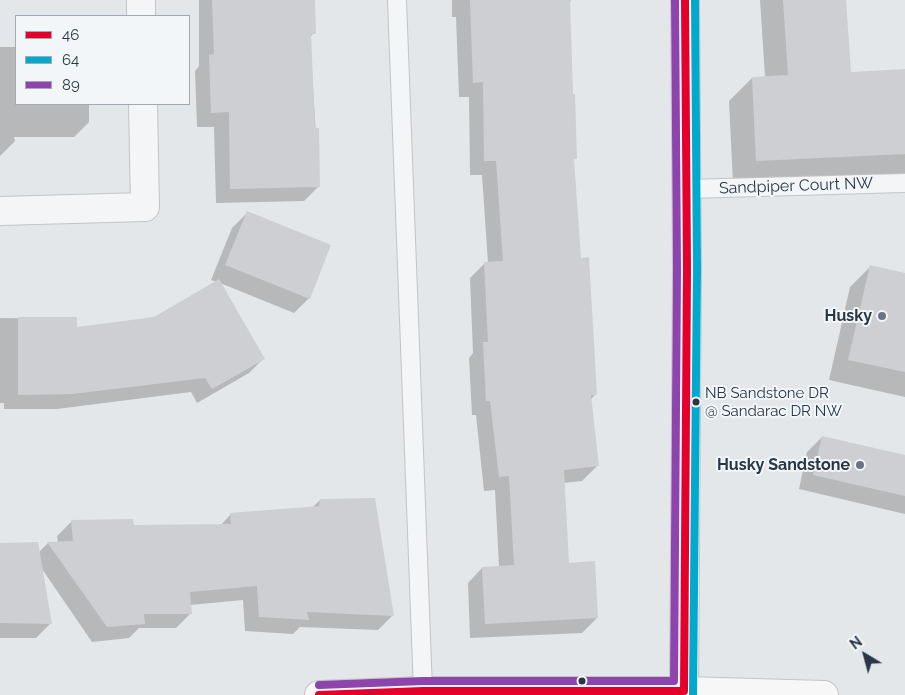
<!DOCTYPE html>
<style>
body{margin:0}
#map{position:relative;width:905px;height:695px;overflow:hidden;background:#e4e7e9;font-family:Raleway,sans-serif}
canvas{display:block}
.legend{position:absolute;left:15px;top:15px;width:175px;height:90px;box-sizing:border-box;background:#f2f6f8;border:1px solid #a2a9b0;margin:0;padding:6px 9px;list-style:none;font-size:15px;color:#293645}
.legend li{display:flex;align-items:center;gap:10px;height:25px}
.legend b{width:25px;border:1px solid #a2a9b0}
.north{position:absolute;left:840px;top:630px;width:50px;height:50px;-webkit-text-stroke:4px #f2f6f8;paint-order:stroke;rotate:323deg;font-size:14px;font-weight:700;line-height:20px;text-align:center;color:#293645}
.north::after{content:'';display:block;margin:auto;width:18px;height:22px;background:#293645;clip-path:polygon(50% 0,100% 100%,50% 72%,0 100%)}
</style>
<div id="map">
<canvas width="905" height="695"></canvas>
<ul class="legend">
<li><b style="height:6px;background:#e4002b"></b>46</li>
<li><b style="height:6px;background:#00a9ce"></b>64</li>
<li><b style="height:6px;background:#8e44ad"></b>89</li>
</ul>
<div class="north">N</div>
</div>
<script>
const context = document.querySelector('canvas').getContext('2d');
context.lineJoin = 'round';
function fillPath(path, color) { context.fillStyle = color; context.fill(path, 'evenodd'); }
const shape = rows => new Path2D(rows.map(r => 'M' + r).join(''));
function stroke(path, color, width, dash) { context.strokeStyle = color; context.lineWidth = width; context.lineCap = dash ? 'butt' : 'round'; context.setLineDash(dash || []); context.stroke(path); }
function label(font, color, halo, rows, align = 'center') {
  context.font = font + ' Raleway,sans-serif'; context.lineWidth = 4; context.setLineDash([]); context.textBaseline = 'middle'; context.strokeStyle = halo; context.fillStyle = color; for (const [text, x, y, turn = 0] of rows) {
    context.save(); context.translate(x, y); context.rotate((+turn || 0) * Math.PI / 180); context.textAlign = isNaN(turn) ? turn : align; if (halo) context.strokeText(text, 0, 0); context.fillText(text, 0, 0); context.restore();
  }
}
fillPath(shape([
 [199,0,313,0,314,33,310,37,319,186,304,201,216,203,214,127,197,127,195,71,199,66],
 [452,0,571,0,569,3,575,158,573,160,580,259,596,394,590,400,597,466,582,481,563,483,567,564,597,618,582,633,470,638,468,583,482,568,499,567,495,490,484,491,476,415,472,415,469,358,473,353,470,278,485,263,488,263,482,175,470,175,469,97,459,97,456,17,452,17],
 [760,0,845,0,850,73,905,70,905,174,733,184,729,101,752,78,765,77],
 [16,31,16,104,89,104,89,122,74,137,14,137,15,141,0,156,0,47,16,47],
 [247,213,309,298,294,313,220,283,263,359,249,373,197,403,191,392,57,409,4,409,4,403,0,403,0,318,76,319,75,328,154,318,217,282,211,280,232,228],
 [871,266,905,274,905,397,829,380,850,287],
 [822,437,905,456,905,514,799,489,807,452],
 [320,500,392,616,378,630,300,627,293,634,245,631,243,600,190,605,191,613,176,628,139,628,129,638,92,642,42,569,51,623,36,638,0,638,0,544,39,552,48,543,58,543,57,536,72,521,133,526,220,526,231,514,312,508]
]), '#0003');
fillPath(shape([
 [212,0,315,0,316,34,311,34,315,128,319,128,320,187,230,189,229,112,211,113,209,55,214,54],
 [470,0,570,0,573,94,575,94,577,159,574,159,581,258,589,257,597,395,591,395,599,466,564,470,569,563,595,561,598,618,485,624,482,567,514,565,509,476,499,477,490,401,486,401,483,342,488,342,484,262,503,261,496,161,484,161,483,82,473,83],
 [783,0,846,0,851,72,905,69,905,154,756,161,752,77,788,75],
 [247,211,331,245,310,299,225,265],
 [870,265,905,273,905,372,848,360],
 [219,279,265,359,212,389,205,378,72,394,18,395,18,317,77,317,77,327,154,317],
 [822,436,905,455,905,496,813,475],
 [375,498,394,616,307,612,309,620,259,617,257,586,190,592,192,614,144,614,145,624,107,627,47,542,73,541,71,520,133,519,134,525,231,524,230,513,319,506,320,499],
 [38,542,52,624,0,623,0,543]
]), '#cdcfd2');
const lane = shape([
 [397,0,423,691],
 [687,189,905,183]
]);
const street = shape([
 [141,0,141,16],
 [0,211,145,207,143,104]
]);
const secondary = shape([
 [684,691,687,269,685,0],
 [319,695,423,691,684,691,824,695]
]);
stroke(lane, '#c2c5c7', 20);
stroke(street, '#c2c5c7', 30);
stroke(secondary, '#c2c5c7', 30);
stroke(lane, '#f3f5f6', 18);
stroke(street, '#f3f5f6', 28);
stroke(secondary, '#f7f7f7', 28);
stroke(shape([
 [319,695,423,691,684,691,687,269,685,0]
]), '#e4002b', 8);
stroke(shape([
 [693,695,697,269,695,0]
]), '#00a9ce', 8);
stroke(shape([
 [319,685,423,681,674,681,677,269,675,0]
]), '#8e44ad', 8);
for (const [x, y, r, color] of [
 [882,316,5,"#6a747e"],
 [696,402,4.5,"#293645"],
 [860,465,5,"#6a747e"],
 [582,681,4.5,"#293645"]
]) { const dot = new Path2D(); dot.arc(x, y, r, 0, 2 * Math.PI); context.fillStyle = color; context.fill(dot); stroke(dot, '#f2f6f8', 2); }
label('15px', '#293645', '#f2f6f8', [
 ["NB Sandstone DR",705,393],
 ["@ Sandarac DR NW",705,411]
], 'left');
label('16px', '#293645', '#f2f6f8', [
 ["Sandpiper Court NW",796,186,-2]
]);
label('bold 16px', '#293645', '#f2f6f8', [
 ["Husky",872,316],
 ["Husky Sandstone",850,465]
], 'right');
</script>
